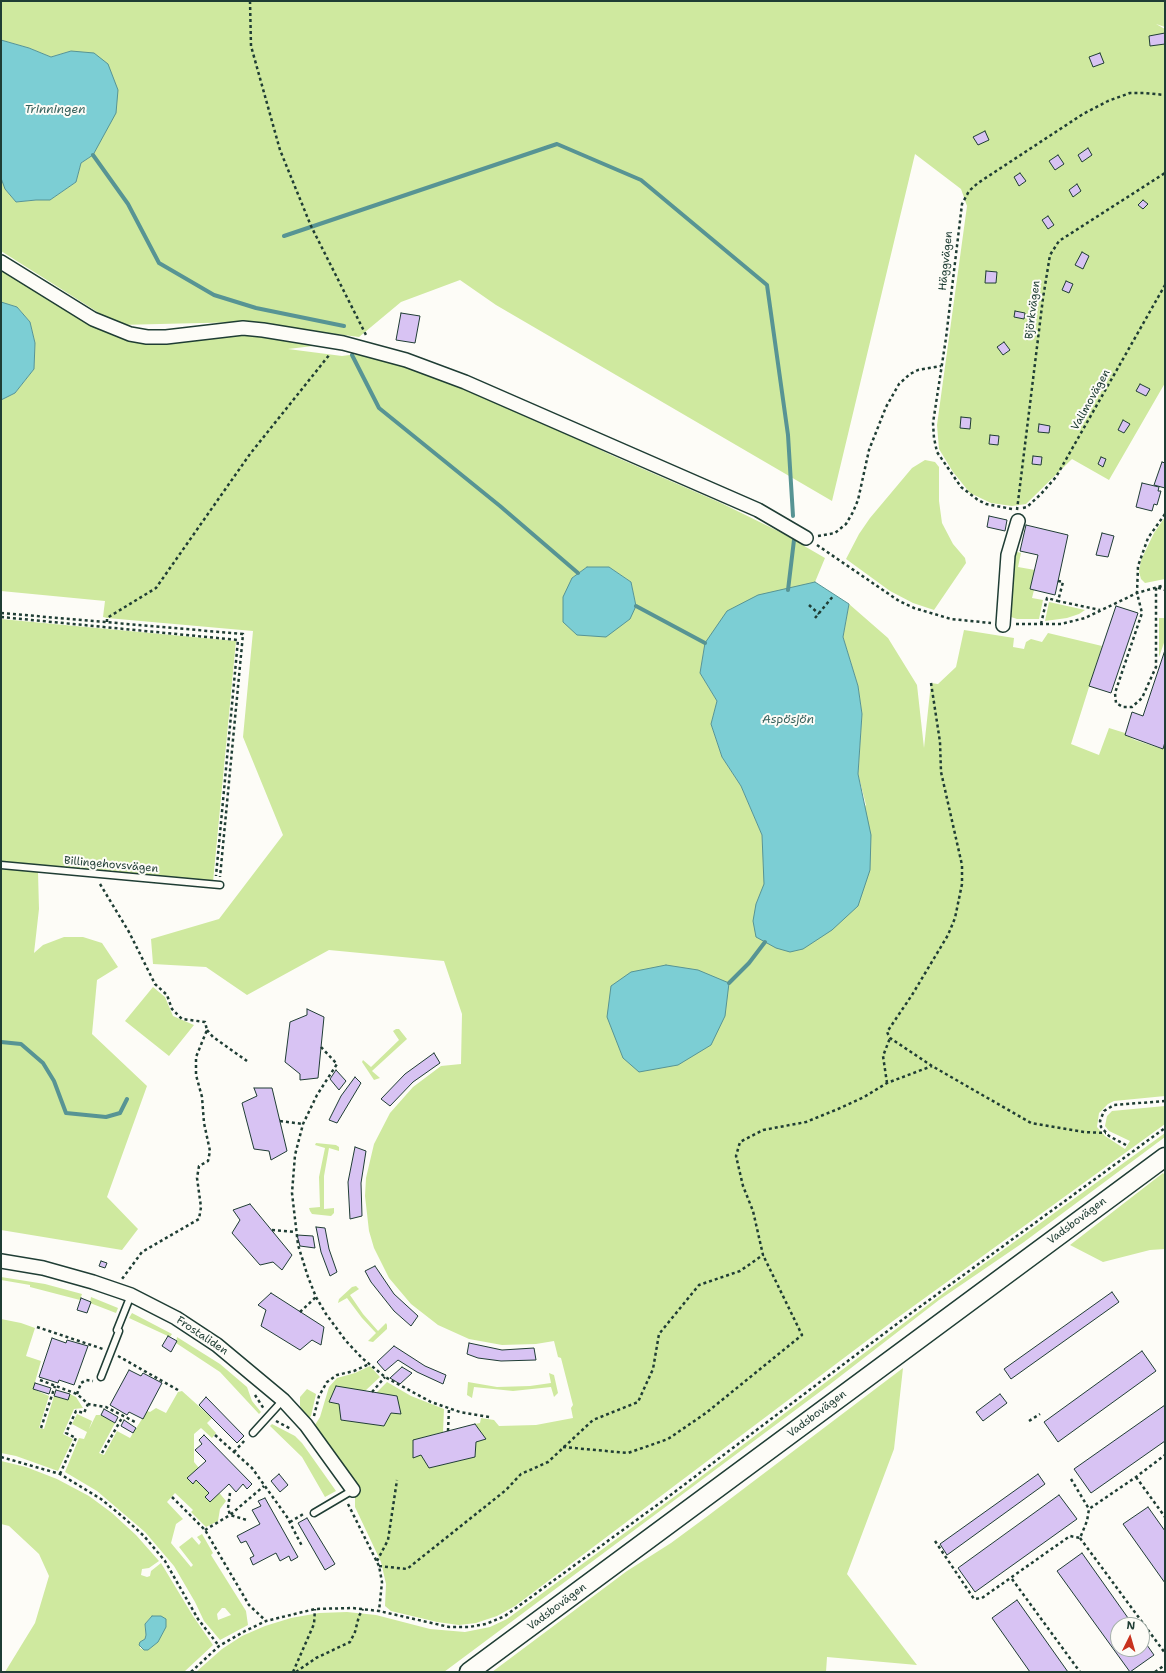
<!DOCTYPE html>
<meta charset="utf-8">
<style>
body{margin:0}
#map{position:relative;width:1166px;height:1673px;overflow:hidden;background:#fdfcf7;font-family:"Shantell Sans",sans-serif}
canvas{display:block}
.frame{position:absolute;inset:0;border:2px solid #1f3d34;pointer-events:none}
.north{position:absolute;left:1110px;top:1617px;width:40px;height:40px;box-sizing:border-box;background:#fdfcf7;border:1px solid #a4b0a9;border-radius:50%;rotate:5deg;font-size:11px;font-weight:700;line-height:16px;text-align:center;color:#1f3d34}
.north::after{content:'';display:block;margin:auto;width:14px;height:18px;background:#c8321e;clip-path:polygon(50% 0,100% 100%,50% 72%,0 100%)}
</style>
<div id="map">
<canvas width="1166" height="1673"></canvas>
<div class="frame"></div>
<div class="north">N</div>
</div>
<script>
const context = document.querySelector('canvas').getContext('2d');
context.lineJoin = 'round';
function fillPath(path, color) { context.fillStyle = color; context.fill(path, 'evenodd'); }
const shape = rows => new Path2D(rows.map(r => 'M' + r).join(''));
function stroke(path, color, width, dash) { context.strokeStyle = color; context.lineWidth = width; context.lineCap = dash ? 'butt' : 'round'; context.setLineDash(dash || []); context.stroke(path); }
function label(font, color, halo, rows, align = 'center') {
  context.font = font + ' "Shantell Sans",sans-serif'; context.lineWidth = 4; context.setLineDash([]); context.textBaseline = 'middle'; context.strokeStyle = halo; context.fillStyle = color; for (const [text, x, y, turn = 0] of rows) {
    context.save(); context.translate(x, y); context.rotate((+turn || 0) * Math.PI / 180); context.textAlign = isNaN(turn) ? turn : align; if (halo) context.strokeText(text, 0, 0); context.fillText(text, 0, 0); context.restore();
  }
}
fillPath(shape([
 [1,1,1165,1,1165,27,1156,24,1165,29,1165,383,1109,480,1072,459,1026,504,1012,506,991,503,970,493,953,472,939,449,937,425,967,206,961,189,915,154,832,501,496,305,460,280,401,302,359,337,244,322,118,325,1,251,1,178,5,189,16,202,36,200,50,200,76,182,81,163,93,155,101,138,71,51,51,57,29,48,1,40],
 [1,269,112,334,143,344,245,333,321,345,288,349,342,356,357,354,421,371,523,412,611,455,721,503,780,532,825,558,815,582,788,590,705,643,700,673,717,701,711,724,722,757,741,786,762,835,765,884,756,904,866,805,858,774,862,714,858,686,843,637,849,604,888,638,917,685,924,748,931,683,938,684,956,667,964,630,1014,638,1013,647,1024,649,1026,642,1031,639,1042,642,1048,633,1102,646,1071,744,1099,755,1109,728,1125,733,1125,735,1135,740,1162,749,1165,742,1165,1096,1114,1101,1108,1104,1099,1113,1097,1127,1105,1136,1125,1149,1130,1141,1109,1131,1105,1126,1107,1116,1112,1111,1165,1106,1165,1124,893,1321,515,1606,497,1616,476,1623,459,1625,437,1622,391,1611,385,1606,386,1584,381,1562,355,1507,355,1497,359,1491,358,1485,315,1425,320,1417,329,1387,337,1378,355,1373,370,1366,380,1377,365,1391,336,1387,329,1402,339,1404,341,1420,384,1426,391,1413,400,1414,397,1396,376,1393,387,1382,411,1396,444,1409,443,1432,413,1440,413,1457,421,1455,429,1468,475,1457,476,1442,485,1439,475,1424,480,1423,481,1418,494,1420,499,1426,536,1425,573,1418,571,1408,573,1405,561,1358,558,1357,554,1341,536,1344,502,1345,469,1339,438,1325,411,1304,389,1278,374,1248,369,1231,365,1196,366,1178,374,1144,390,1113,413,1087,441,1066,461,1064,462,1014,444,961,329,950,247,995,206,967,153,964,151,939,219,919,283,835,243,737,253,631,107,618,103,617,105,601,1,591,1,400,15,393,34,369,35,343,30,322,17,307,1,302],
 [587,567,609,567,631,582,636,606,572,578],
 [925,460,935,462,939,467,939,501,942,523,953,544,965,558,966,563,934,610,913,603,890,591,846,559,859,534,870,518,912,468],
 [1165,517,1165,579,1145,583,1141,579,1139,572,1141,560,1154,533],
 [1014,551,1021,553,1018,567,1035,570,1030,589,1034,590,1032,598,1043,600,1039,619,1017,619,1011,617,1008,612],
 [1049,602,1085,610,1079,614,1067,618,1045,621],
 [1159,618,1165,618,1165,640,1159,657],
 [1,619,236,641,213,882,1,863],
 [1,869,38,872,39,909,34,953,43,945,64,937,83,937,102,943,118,967,97,980,92,1034,147,1086,107,1197,138,1229,122,1250,1,1230],
 [153,987,165,997,173,1016,194,1025,169,1056,125,1021],
 [396,1029,399,1029,407,1039,372,1071,380,1078,374,1080,362,1062,363,1060,371,1067,399,1040,393,1031],
 [1165,1133,1165,1137,1024,1242,939,1300,829,1385,444,1672,196,1672,222,1649,242,1636,265,1626,291,1618,319,1613,347,1612,376,1615,430,1629,465,1632,490,1627,507,1619,678,1494,945,1292],
 [316,1143,336,1145,339,1147,339,1151,329,1148,324,1176,324,1209,334,1208,334,1213,331,1216,312,1214,310,1211,309,1208,320,1207,319,1177,325,1148,315,1145],
 [1163,1173,1165,1175,1165,1249,1150,1250,1103,1262,1070,1245],
 [1,1277,45,1284,82,1294,80,1300,30,1287,30,1285,1,1280],
 [356,1286,359,1289,350,1295,363,1314,378,1331,386,1323,387,1325,387,1329,373,1342,368,1341,376,1333,362,1318,347,1298,338,1303,339,1299,352,1287],
 [91,1297,118,1308,116,1313,90,1303],
 [132,1313,172,1334,170,1337,129,1318],
 [1,1319,21,1323,35,1328,26,1356,41,1361,33,1389,49,1396,39,1428,44,1429,54,1396,68,1400,70,1394,76,1397,83,1408,74,1409,63,1434,73,1439,58,1471,16,1456,1,1453],
 [177,1337,220,1364,247,1387,252,1401,261,1412,259,1414,220,1372,176,1343],
 [903,1368,894,1449,847,1574,917,1665,827,1657,826,1672,492,1672,627,1571,671,1543,709,1515],
 [549,1373,554,1375,558,1393,554,1397,551,1387,513,1391,474,1387,472,1398,467,1395,468,1382,497,1387,530,1386,551,1383],
 [307,1389,316,1394,311,1416,309,1418,303,1412,300,1406,300,1397],
 [182,1391,212,1418,207,1423,216,1433,212,1438,201,1428,194,1434,194,1462,226,1501,220,1509,218,1521,206,1527,191,1512,193,1510,175,1493,167,1502,183,1519,176,1524,171,1543,191,1567,193,1565,179,1547,192,1537,199,1545,201,1542,197,1537,202,1534,213,1553,211,1555,246,1611,248,1625,220,1640,204,1621,195,1602,174,1566,145,1532,97,1491,65,1472,79,1438,84,1439,87,1432,72,1424,77,1414,92,1421,89,1429,96,1415,101,1415,115,1423,99,1453,104,1455,117,1431,130,1438,147,1411,150,1412,156,1408,166,1413,178,1392],
 [222,1608,225,1608,231,1615,218,1620,217,1614],
 [272,1424,295,1436,302,1443,336,1491,325,1497,302,1457,270,1426],
 [1,1461,26,1467,57,1479,89,1496,112,1513,136,1535,159,1561,149,1568,142,1569,141,1575,147,1577,150,1576,151,1571,161,1563,193,1616,213,1645,184,1672,5,1672,35,1623,49,1576,39,1554,9,1526,1,1524],
 [150,1618,164,1631,154,1645,148,1650,144,1650,140,1648,140,1642,145,1639,146,1635,145,1624]
]), '#cfe99f');
const water = shape([
 [1,40,29,48,51,57,71,51,94,53,108,64,118,90,116,113,93,155,81,163,76,182,50,200,36,200,16,202,5,189,1,178,1,40],
 [1,302,17,307,30,322,35,343,34,369,15,393,1,400,1,302],
 [587,567,609,567,631,582,636,606,630,619,606,637,577,635,563,622,563,597,572,578,587,567],
 [815,582,849,604,843,637,858,686,862,714,858,774,871,835,870,870,858,906,832,930,803,949,790,952,776,948,756,937,753,921,756,904,764,884,762,835,741,786,722,757,711,724,717,701,700,673,705,643,727,611,758,595,815,582],
 [666,965,698,970,729,983,725,1016,711,1045,678,1065,639,1072,623,1058,607,1017,611,986,631,972,666,965],
 [152,1616,161,1616,166,1619,166,1627,158,1642,148,1650,144,1650,139,1645,140,1642,145,1639,146,1635,145,1624,152,1616]
]);
fillPath(water, '#7cced4');
stroke(water, '#579494', 1);
stroke(shape([
 [93,155,128,204,159,263,214,295,256,308,344,326],
 [284,236,557,144,641,180,767,285,788,435,793,516],
 [352,355,379,408,500,506,578,573],
 [788,590,794,540],
 [636,606,705,643],
 [729,983,749,963,765,942],
 [1,1042,21,1044,43,1063,54,1081,66,1113,106,1117,120,1113,127,1099]
]), '#579494', 4);
const building = shape([
 [1165,33,1165,44,1150,46,1149,36,1165,33],
 [1100,53,1104,63,1093,67,1089,57,1100,53],
 [985,131,989,140,978,145,973,137,985,131],
 [1088,148,1092,155,1082,162,1078,155,1088,148],
 [1058,155,1064,164,1055,170,1049,161,1058,155],
 [1020,173,1026,181,1019,186,1014,177,1020,173],
 [1077,184,1081,191,1073,197,1069,190,1077,184],
 [1143,200,1148,204,1143,209,1138,205,1143,200],
 [1048,216,1054,225,1048,229,1042,220,1048,216],
 [1082,252,1089,256,1083,269,1075,265,1082,252],
 [986,271,997,272,996,283,985,283,986,271],
 [1066,281,1073,284,1069,293,1062,290,1066,281],
 [1015,311,1025,313,1024,319,1014,317,1015,311],
 [401,313,420,316,415,343,396,340,401,313],
 [1004,342,1010,350,1003,355,997,347,1004,342],
 [1140,384,1150,389,1146,396,1136,391,1140,384],
 [961,417,971,418,970,429,960,428,961,417],
 [1123,420,1130,424,1124,433,1118,430,1123,420],
 [1039,424,1050,426,1049,433,1038,432,1039,424],
 [990,435,999,436,998,445,989,444,990,435],
 [1033,456,1042,457,1041,465,1032,464,1033,456],
 [1101,457,1106,459,1103,467,1098,464,1101,457],
 [1162,462,1165,463,1165,488,1154,485,1162,462],
 [1142,483,1159,487,1158,491,1161,491,1157,505,1154,504,1152,511,1136,507,1142,483],
 [989,516,1007,520,1005,531,987,527,989,516],
 [1026,525,1068,535,1055,595,1030,589,1038,555,1020,551,1026,525],
 [1102,533,1114,536,1108,557,1096,555,1102,533],
 [1116,606,1138,613,1111,693,1089,686,1116,606],
 [1165,650,1165,742,1163,749,1125,735,1132,712,1143,716,1165,650],
 [307,1009,324,1017,318,1078,300,1080,300,1074,285,1062,290,1022,307,1015,307,1009],
 [434,1053,440,1063,413,1082,390,1106,381,1099,405,1074,434,1053],
 [336,1070,346,1081,339,1090,330,1079,336,1070],
 [355,1077,361,1083,337,1123,329,1120,341,1096,355,1077],
 [254,1088,272,1088,287,1151,271,1160,269,1151,254,1149,242,1103,257,1096,254,1088],
 [355,1147,366,1151,361,1183,362,1216,350,1219,348,1182,355,1147],
 [250,1204,292,1255,282,1270,273,1262,260,1265,232,1233,240,1220,233,1210,250,1204],
 [316,1227,325,1228,329,1249,337,1272,330,1276,321,1252,316,1227],
 [297,1235,313,1236,315,1248,300,1246,297,1235],
 [101,1261,107,1263,105,1268,99,1266,101,1261],
 [375,1266,394,1294,418,1316,411,1326,394,1311,371,1282,365,1271,375,1266],
 [1112,1292,1119,1302,1011,1379,1004,1369,1112,1292],
 [271,1293,324,1327,321,1345,312,1340,300,1350,261,1326,266,1310,258,1305,271,1293],
 [81,1298,91,1302,87,1313,77,1310,81,1298],
 [168,1336,177,1341,171,1352,162,1346,168,1336],
 [52,1338,66,1343,67,1340,88,1346,74,1385,59,1380,58,1383,39,1377,52,1338],
 [469,1343,502,1350,534,1348,536,1360,501,1361,478,1358,467,1354,469,1343],
 [394,1346,425,1366,446,1375,443,1384,417,1372,398,1360,385,1371,377,1362,394,1346],
 [1142,1351,1156,1371,1058,1442,1044,1422,1142,1351],
 [402,1367,412,1373,400,1384,390,1378,402,1367],
 [129,1370,141,1376,143,1373,162,1383,143,1419,129,1412,127,1415,110,1405,129,1370],
 [35,1383,51,1388,49,1394,33,1389,35,1383],
 [336,1386,397,1396,401,1414,391,1413,384,1426,341,1420,339,1404,329,1402,336,1386],
 [56,1390,70,1394,68,1400,54,1396,56,1390],
 [1000,1394,1007,1403,983,1421,976,1412,1000,1394],
 [206,1397,244,1436,237,1443,199,1405,206,1397],
 [1165,1405,1165,1441,1091,1493,1074,1469,1165,1405],
 [104,1409,118,1417,115,1423,101,1415,104,1409],
 [124,1420,136,1428,133,1433,121,1426,124,1420],
 [475,1424,486,1439,476,1442,475,1457,429,1468,421,1455,413,1458,413,1440,475,1424],
 [204,1435,252,1484,247,1489,243,1484,236,1492,229,1484,210,1502,205,1497,209,1493,196,1480,193,1484,187,1478,206,1461,195,1450,202,1444,199,1440,204,1435],
 [279,1474,288,1485,280,1492,271,1481,279,1474],
 [1038,1474,1045,1484,947,1555,940,1544,1038,1474],
 [1059,1495,1077,1519,975,1592,958,1568,1059,1495],
 [265,1498,298,1557,291,1561,289,1556,280,1561,276,1553,253,1565,250,1558,254,1556,246,1541,241,1543,237,1536,260,1524,252,1510,261,1506,258,1501,265,1498],
 [1148,1507,1165,1531,1165,1583,1123,1524,1148,1507],
 [307,1518,335,1564,325,1570,298,1523,307,1518],
 [1082,1553,1133,1625,1118,1625,1118,1649,1142,1649,1142,1638,1154,1655,1130,1672,1057,1571,1082,1553],
 [1017,1600,1068,1672,1030,1672,992,1618,1017,1600]
]);
fillPath(building, '#d8c3f3');
stroke(building, '#1f3d34', 1);
const lane = shape([
 [1,865,220,885],
 [117,1330,131,1295],
 [101,1377,119,1331],
 [253,1433,283,1400],
 [314,1513,353,1490]
]);
const street = shape([
 [1,262,93,319,130,334,147,337,166,337,243,328,263,330,343,343,406,360,465,382,758,510,806,538],
 [1003,625,1008,555,1018,521],
 [1,1261,43,1268,93,1282,131,1295,176,1318,217,1345,283,1400,306,1425,353,1490]
]);
const secondary = shape([
 [469,1672,1165,1157]
]);
stroke(lane, '#1f3d34', 9);
stroke(street, '#1f3d34', 16);
stroke(secondary, '#1f3d34', 21);
stroke(shape([
 [250,1,251,46,280,150,311,226,366,335],
 [1023,508,1027,507,1041,494,1056,477,1165,285],
 [1012,509,986,504,978,500,961,487,937,452,934,438,933,423,946,338,962,204,969,191,978,183,1083,114,1108,101,1130,93,1145,93,1165,95],
 [1017,510,1043,298,1050,255,1059,241,1165,173],
 [1165,514,1148,538,1138,566,1137,593,1142,613,1115,693,1116,703,1123,707,1132,707,1142,698,1156,667,1156,587,1165,590],
 [818,536,835,533,846,524,853,512,858,500,869,450,886,407,899,384,910,374,918,370,941,366],
 [817,545,899,601,914,608,951,619,991,623],
 [1058,581,1063,582,1058,601,1100,610],
 [809,605,819,614],
 [1,613,243,634,220,877],
 [1,617,238,640,216,876],
 [815,618,834,595],
 [107,622,107,618,156,588,250,454,330,354],
 [1016,624,1061,624,1085,618,1137,593,1165,585],
 [1041,624,1047,598,1058,601],
 [931,683,940,742,941,772,962,865,962,884,955,918,948,935,912,995,887,1032,890,1038,932,1066,1031,1123,1084,1132,1106,1133],
 [100,884,129,932,155,984,167,995,172,1009,182,1019,205,1022,207,1030,196,1057,196,1075,202,1097,204,1123,210,1151,208,1161,199,1166,197,1178,201,1207,199,1219,142,1252,122,1279],
 [207,1030,213,1037,247,1061],
 [321,1047,337,1064,317,1095,303,1124,295,1155,292,1193,298,1245,308,1277,316,1297,326,1314,346,1341,362,1358,385,1377,431,1402,460,1412,489,1417],
 [887,1083,883,1056,890,1038],
 [280,1121,303,1124],
 [1126,1145,1109,1136,1101,1127,1100,1121,1104,1111,1114,1105,1165,1101],
 [272,1230,295,1232],
 [300,1312,316,1297],
 [37,1327,103,1349],
 [118,1356,178,1390],
 [40,1380,77,1394,88,1404,106,1407,137,1423],
 [372,1392,385,1377],
 [77,1394,81,1383,86,1380,93,1381],
 [255,1395,264,1409],
 [314,1416,319,1396,327,1382,337,1375,354,1371,369,1364],
 [276,1421,291,1429],
 [1029,1421,1040,1414],
 [41,1428,55,1386],
 [448,1431,449,1409],
 [215,1435,252,1468,287,1517,302,1546],
 [563,1447,628,1453,668,1439,706,1413,802,1335,763,1255],
 [234,1452,246,1439],
 [102,1453,123,1416],
 [1,1457,60,1474,101,1499,123,1517,144,1536,165,1561,198,1619,219,1646],
 [60,1474,76,1438,66,1433,76,1411,84,1413,88,1404],
 [1136,1477,1165,1517],
 [1071,1479,1089,1509],
 [230,1493,228,1508,230,1515,247,1520],
 [172,1497,205,1530,249,1605,266,1621],
 [348,1504,379,1566,382,1582,379,1611],
 [290,1522,305,1513],
 [205,1530,230,1515,264,1486],
 [1080,1538,1165,1653],
 [935,1541,974,1599,982,1598,1070,1536,1080,1538,1087,1521,1089,1509,1136,1477,1165,1455],
 [377,1561,388,1540,397,1480],
 [379,1566,407,1569,506,1490,521,1474,548,1462,593,1420,638,1402,653,1369,659,1334,699,1285,740,1271,763,1255,753,1211,743,1186,736,1156,740,1142,763,1130,806,1122,838,1109,864,1097,887,1083,932,1066],
 [1012,1579,1080,1672],
 [191,1672,219,1646,245,1631,266,1621,315,1609,352,1608,379,1611,449,1627,469,1627,486,1624,505,1616,664,1500,910,1314,1165,1128],
 [293,1672,314,1624,315,1609],
 [296,1672,316,1658,350,1642,355,1632,359,1616,363,1609],
 [1155,1672,1165,1665]
]), '#1f3d34', 2.5, [3, 3]);
stroke(lane, '#fdfcf7', 6);
stroke(street, '#fdfcf7', 13);
stroke(secondary, '#fdfcf7', 18);
label('11px', '#1f3d34', '#fdfcf7', [
 ["Häggvägen",946,261,-84],
 ["Björkvägen",1033,310,-83],
 ["Vallmovägen",1091,400,-61],
 ["Billingehovsvägen",111,865,5],
 ["Vadsbovägen",1077,1221,-37],
 ["Frostaliden",202,1336,34],
 ["Vadsbovägen",817,1414,-37],
 ["Vadsbovägen",557,1607,-37]
]);
label('italic 12px', '#36615c', '#fdfcf7', [
 ["Trinningen",55,110],
 ["Aspösjön",788,720]
]);
</script>
